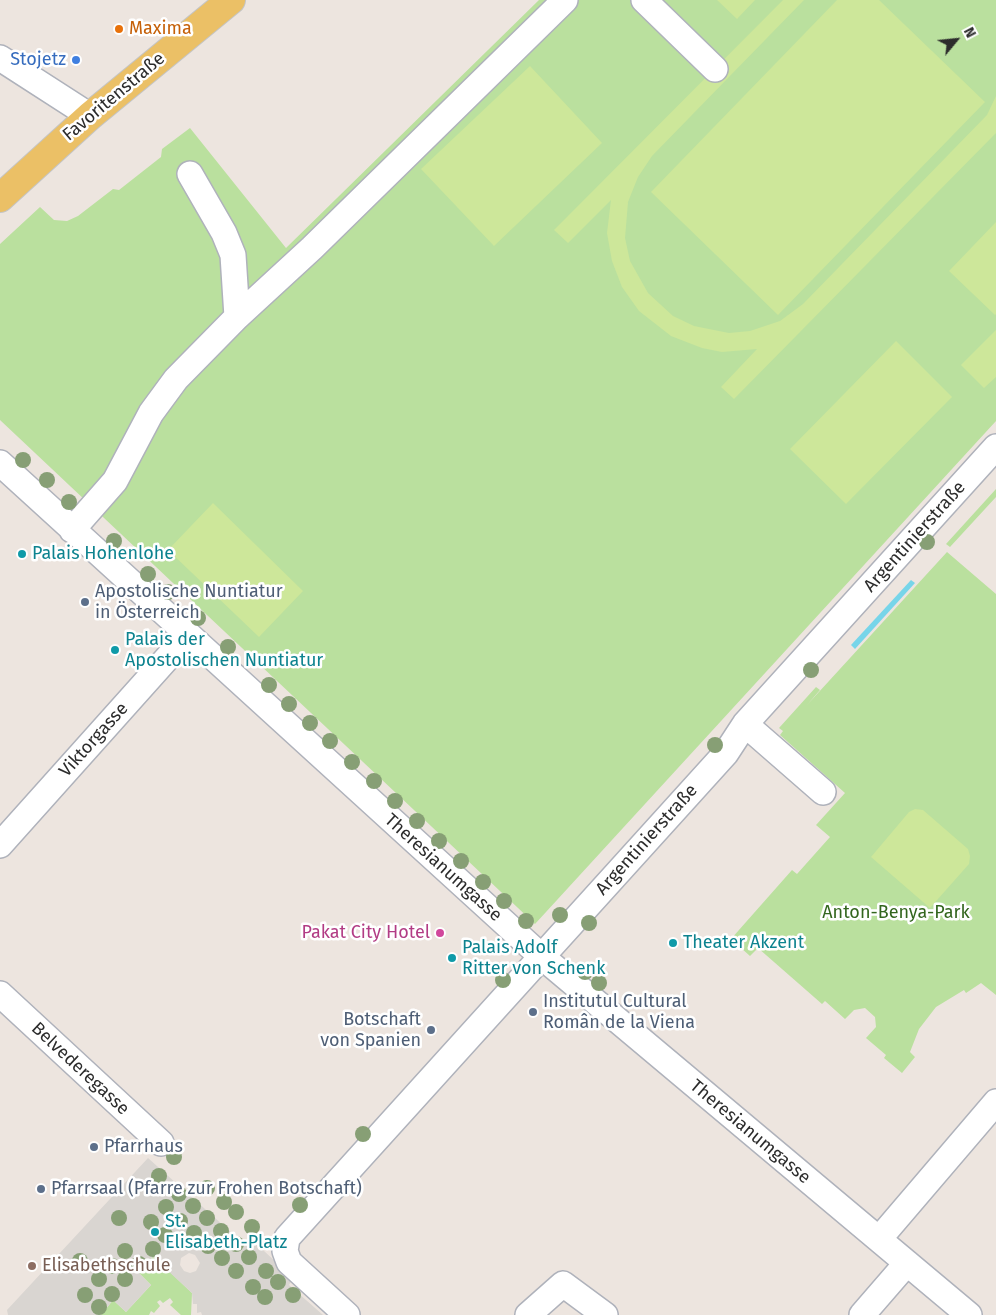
<!DOCTYPE html>
<meta charset="utf-8">
<style>
body{margin:0}
#map{position:relative;width:996px;height:1315px;overflow:hidden;background:#ede5df;font-family:"Fira Sans",sans-serif}
canvas{display:block}
.north{position:absolute;left:931px;top:15px;width:50px;height:50px;-webkit-text-stroke:4px #fff;paint-order:stroke;rotate:62deg;font-size:14px;font-weight:700;line-height:20px;text-align:center;color:#2c2c2c}
.north::after{content:'';display:block;margin:auto;width:18px;height:22px;background:#2c2c2c;clip-path:polygon(50% 0,100% 100%,50% 72%,0 100%)}
</style>
<div id="map">
<canvas width="996" height="1315"></canvas>
<div class="north">N</div>
</div>
<script>
const context = document.querySelector('canvas').getContext('2d');
context.lineJoin = 'round';
function fillPath(path, color) { context.fillStyle = color; context.fill(path, 'evenodd'); }
const shape = rows => new Path2D(rows.map(r => 'M' + r).join(''));
function stroke(path, color, width, dash) { context.strokeStyle = color; context.lineWidth = width; context.lineCap = dash ? 'butt' : 'round'; context.setLineDash(dash || []); context.stroke(path); }
function label(font, color, halo, rows, align = 'center') {
  context.font = font + ' "Fira Sans",sans-serif'; context.lineWidth = 5; context.setLineDash([]); context.textBaseline = 'middle'; context.strokeStyle = halo; context.fillStyle = color; for (const [text, x, y, turn = 0] of rows) {
    context.save(); context.translate(x, y); context.rotate((+turn || 0) * Math.PI / 180); context.textAlign = isNaN(turn) ? turn : align; if (halo) context.strokeText(text, 0, 0); context.fillText(text, 0, 0); context.restore();
  }
}
fillPath(shape([
 [539,0,996,0,996,421,535,924,0,420,0,244,40,207,54,220,67,221,78,216,113,189,119,190,161,157,162,149,190,128,286,248],
 [996,489,996,497,950,547,946,544],
 [947,552,996,594,996,995,981,983,966,993,964,990,936,1007,919,1029,910,1052,915,1057,902,1073,884,1058,886,1055,866,1038,876,1027,875,1017,865,1008,854,1010,845,1019,825,1001,822,1004,758,948,750,956,731,939,792,870,797,874,830,837,816,825,845,793,780,735,783,731,779,728,816,687,820,690,807,705],
 [153,1256,192,1293,191,1315,181,1315,170,1305,173,1302,170,1298,163,1303,160,1300,157,1302,160,1306,154,1313,151,1311,149,1315,101,1315,113,1300,126,1312,151,1285,138,1272]
]), '#bae09e');
fillPath(shape([
 [717,0,755,0,737,19],
 [783,0,804,0,652,156,638,177,628,202,625,238,630,261,648,293,673,316,694,326,729,333,750,331,780,321,803,304,987,115,996,96,996,133,734,399,721,387,757,349,722,352,702,348,671,336,639,311,622,287,612,261,607,233,611,200,568,243,554,230],
 [837,0,879,0,985,102,778,315,651,192],
 [530,66,602,143,494,246,421,169],
 [996,222,996,314,995,315,949,271],
 [996,330,996,377,984,388,961,365],
 [896,341,952,397,846,504,790,449],
 [213,503,303,591,259,637,168,550],
 [915,809,923,810,968,849,970,856,969,864,930,908,871,857,909,812]
]), '#cde79a');
fillPath(shape([
 [148,1158,243,1243,249,1237,293,1278,289,1285,323,1315,202,1315,201,1312,197,1313,197,1304,193,1304,192,1293,153,1257,138,1272,151,1285,126,1312,113,1300,101,1315,8,1315,7,1310],
 [189,1253,195,1255,200,1263,196,1271,190,1273,184,1271,180,1265,181,1258]
]), '#d9d5d1');
fillPath(shape([
 [911,580,915,583,855,649,851,645]
]), '#77d5e9');
const minor = shape([
 [644,0,715,69],
 [0,58,90,116],
 [190,174,224,233,233,255,237,317],
 [0,463,541,956,969,1315],
 [72,530,115,481,151,413,176,379,237,317,312,248,565,0],
 [745,724,823,792],
 [0,845,187,636],
 [0,994,161,1143],
 [879,1239,996,1102],
 [347,1315,289,1262,285,1251,287,1238,726,753,745,724,996,447],
 [528,1315,563,1284,605,1315],
 [862,1315,907,1263]
]);
const major = shape([
 [0,198,90,116,231,0]
]);
stroke(minor, '#afb2bb', 28);
stroke(major, '#c4c4c4', 30);
stroke(minor, '#fff', 25);
stroke(major, '#ebc066', 28);
context.fillStyle = '#879f75';
for (const [x, y] of [
 [23,460],
 [47,480],
 [69,502],
 [114,541],
 [927,542],
 [148,574],
 [168,592],
 [198,618],
 [228,647],
 [811,670],
 [269,685],
 [289,704],
 [310,723],
 [330,741],
 [715,745],
 [352,762],
 [374,781],
 [395,801],
 [417,821],
 [439,841],
 [461,861],
 [483,882],
 [504,901],
 [560,915],
 [526,921],
 [589,923],
 [585,972],
 [503,980],
 [599,983],
 [363,1134],
 [174,1157],
 [159,1176],
 [207,1188],
 [179,1194],
 [224,1202],
 [300,1205],
 [193,1206],
 [166,1207],
 [236,1212],
 [119,1218],
 [207,1218],
 [180,1221],
 [151,1222],
 [252,1227],
 [221,1231],
 [194,1233],
 [165,1235],
 [236,1244],
 [208,1246],
 [153,1249],
 [125,1251],
 [249,1257],
 [222,1258],
 [80,1261],
 [139,1264],
 [112,1266],
 [236,1271],
 [266,1271],
 [99,1279],
 [125,1279],
 [278,1282],
 [253,1287],
 [112,1294],
 [85,1295],
 [293,1295],
 [265,1297],
 [99,1307]
]) { context.beginPath(); context.arc(x, y, 8, 0, 2 * Math.PI); context.fill(); }
for (const [x, y, r, color] of [
 [119,29,5,"#e8710a"],
 [76,60,5,"#3f7fe0"],
 [22,554,5,"#0f9aa8"],
 [85,602,5,"#5c6f8a"],
 [115,650,5,"#0f9aa8"],
 [440,933,5,"#d1479c"],
 [673,943,5,"#0f9aa8"],
 [452,958,5,"#0f9aa8"],
 [533,1012,5,"#5c6f8a"],
 [431,1030,5,"#5c6f8a"],
 [94,1147,5,"#5c6f8a"],
 [41,1189,5,"#5c6f8a"],
 [155,1232,5,"#0f9aa8"],
 [32,1266,5,"#8d6e63"]
]) { const dot = new Path2D(); dot.arc(x, y, r, 0, 2 * Math.PI); context.fillStyle = color; context.fill(dot); stroke(dot, '#fff', 2); }
label('18px', '#c56008', '#fff', [
 ["Maxima",129,29]
], 'left');
label('18px', '#366cbe', '#fff', [
 ["Stojetz",66,60]
], 'right');
label('18px', '#2c2c2c', '#fff', [
 ["Favoritenstraße",114,97,-40],
 ["Argentinierstraße",915,537,-48],
 ["Viktorgasse",94,740,-48],
 ["Argentinierstraße",647,840,-48],
 ["Theresianumgasse",443,868,42],
 ["Belvederegasse",80,1069,43],
 ["Theresianumgasse",750,1132,40]
]);
label('18px', '#0d838f', '#fff', [
 ["Palais Hohenlohe",32,554],
 ["Palais der",125,640],
 ["Apostolischen Nuntiatur",125,661],
 ["Theater Akzent",683,943],
 ["Palais Adolf",462,948],
 ["Ritter von Schenk",462,969],
 ["St.",165,1222],
 ["Elisabeth-Platz",165,1243]
], 'left');
label('18px', '#4e5e75', '#fff', [
 ["Apostolische Nuntiatur",95,592],
 ["in Österreich",95,613],
 ["Institutul Cultural",543,1002],
 ["Român de la Viena",543,1023],
 ["Botschaft",421,1020,"right"],
 ["von Spanien",421,1041,"right"],
 ["Pfarrhaus",104,1147],
 ["Pfarrsaal (Pfarre zur Frohen Botschaft)",51,1189]
], 'left');
label('18px', '#33661e', '#fff', [
 ["Anton-Benya-Park",896,913]
]);
label('18px', '#b23c85', '#fff', [
 ["Pakat City Hotel",430,933]
], 'right');
label('18px', '#785e54', '#fff', [
 ["Elisabethschule",42,1266]
], 'left');
</script>
